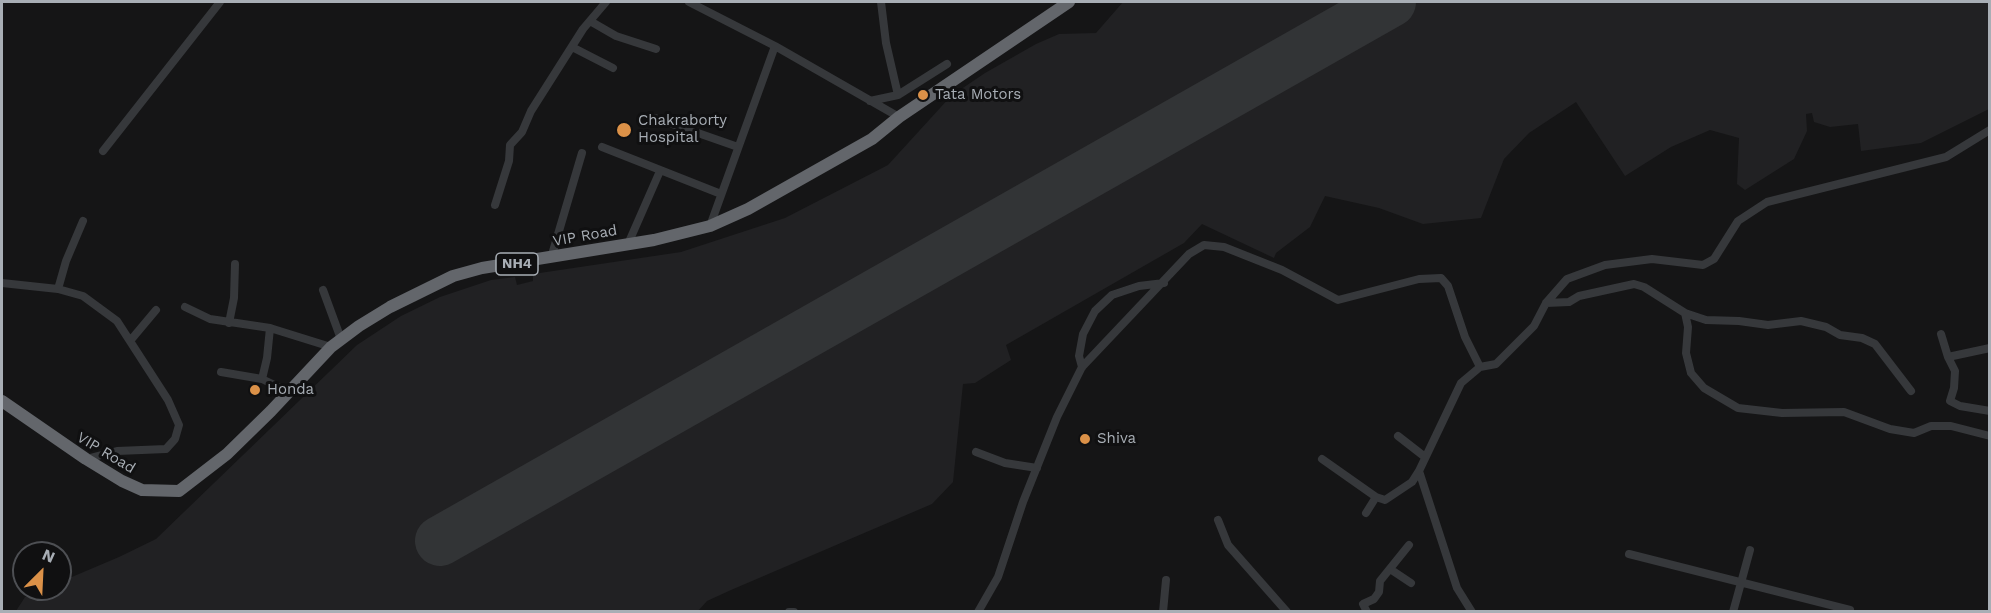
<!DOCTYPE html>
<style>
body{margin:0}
#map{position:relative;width:1991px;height:613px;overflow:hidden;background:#151516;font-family:"Work Sans",sans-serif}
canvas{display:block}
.frame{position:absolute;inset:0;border:3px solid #a8aeb5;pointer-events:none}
.north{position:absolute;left:12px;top:541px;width:60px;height:60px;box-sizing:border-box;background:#101011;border:2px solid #4d4f53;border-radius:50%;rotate:24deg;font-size:16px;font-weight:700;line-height:24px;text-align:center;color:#a8aeb5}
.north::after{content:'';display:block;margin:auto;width:21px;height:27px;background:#db9148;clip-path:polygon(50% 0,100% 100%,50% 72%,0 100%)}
</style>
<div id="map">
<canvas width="1991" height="613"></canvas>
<div class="frame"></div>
<div class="north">N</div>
</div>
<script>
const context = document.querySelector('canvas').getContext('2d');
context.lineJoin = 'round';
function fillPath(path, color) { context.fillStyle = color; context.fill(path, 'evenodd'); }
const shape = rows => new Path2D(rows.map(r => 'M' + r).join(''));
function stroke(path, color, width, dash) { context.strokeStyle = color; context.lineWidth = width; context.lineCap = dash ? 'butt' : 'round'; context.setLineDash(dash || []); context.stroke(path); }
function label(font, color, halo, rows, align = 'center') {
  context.font = font + ' "Work Sans",sans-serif'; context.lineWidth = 6; context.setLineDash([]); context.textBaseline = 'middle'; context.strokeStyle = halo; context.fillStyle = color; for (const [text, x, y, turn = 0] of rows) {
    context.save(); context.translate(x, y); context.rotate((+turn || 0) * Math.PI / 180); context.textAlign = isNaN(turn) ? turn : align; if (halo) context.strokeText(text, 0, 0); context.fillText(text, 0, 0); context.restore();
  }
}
fillPath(shape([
 [1123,2,1989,2,1989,109,1921,143,1861,151,1858,124,1830,127,1814,122,1812,113,1806,114,1807,131,1794,159,1745,190,1737,184,1739,138,1710,130,1671,147,1625,176,1576,102,1529,133,1504,159,1481,218,1423,224,1379,208,1325,196,1310,227,1276,253,1274,258,1202,224,1184,243,1006,345,1011,360,975,383,963,384,953,482,932,504,731,590,707,601,698,611,16,611,25,597,45,589,60,589,60,582,119,557,156,539,357,345,401,316,440,297,491,280,515,277,517,285,533,281,533,274,681,252,785,218,888,165,951,96,985,73,1036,44,1059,34,1096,33]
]), '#212123');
stroke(shape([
 [440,541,1391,2]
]), '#323436', 50);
stroke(shape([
 [689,2,775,46,899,117],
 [881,2,886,43,898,95],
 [590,21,616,36,656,49],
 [572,47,613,68],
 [870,101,898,95,947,64],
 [655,118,738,147],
 [602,147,721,194],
 [103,151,220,2],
 [495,205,509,161,510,145,522,132,531,111,583,29,606,2],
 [710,226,775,46],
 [628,244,660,171],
 [551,258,582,153],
 [2,283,58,289,83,296,117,321,168,400,179,425,175,439,166,449,117,451,86,459],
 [58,289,66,261,83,221],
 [323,290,341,339],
 [1546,303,1569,302,1579,296,1634,284,1644,287,1685,313,1706,320,1739,321,1768,325,1801,321,1826,327,1840,335,1862,338,1875,344,1911,391],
 [185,307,210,319,270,328,331,347],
 [1685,313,1688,327,1686,353,1691,373,1704,388,1738,408,1782,413,1844,412,1890,429,1914,433,1931,426,1951,426,1990,436],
 [229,323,234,298,235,264],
 [1941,334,1948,357,1955,371,1954,388,1950,401,1960,406,1990,411],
 [130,341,156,310],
 [1948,357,1990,348],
 [1082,367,1079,356,1083,334,1095,311,1112,295,1139,286,1164,283],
 [221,372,262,379,289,392],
 [262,379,267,358,270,328],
 [1398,436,1425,457],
 [976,452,1005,463,1037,468],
 [1322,459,1376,497,1385,500,1412,482,1419,471],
 [1366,513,1376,497],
 [1218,520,1228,545,1287,612],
 [1629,554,1850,610,1849,612],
 [1390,569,1411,583],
 [789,612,794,612],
 [978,612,998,577,1023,502,1057,417,1082,367,1189,254,1204,245,1224,247,1282,270,1338,300,1419,279,1441,278,1448,286,1465,337,1480,367,1496,364,1534,326,1546,303,1567,279,1605,265,1652,259,1703,265,1714,259,1738,221,1767,202,1946,157,1990,130],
 [1163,612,1166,580],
 [1367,612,1363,604,1374,599,1379,592,1380,581,1409,545],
 [1472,612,1457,588,1419,471,1461,383,1480,367],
 [1733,612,1750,550]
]), '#36383b', 8);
stroke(shape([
 [2,401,86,459,122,481,142,490,179,491,227,454,271,411,331,347,359,326,390,307,453,276,482,268,654,240,710,226,748,209,872,139,899,117,1069,2]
]), '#63666b', 12);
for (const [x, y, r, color] of [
 [923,95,6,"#db9148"],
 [624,130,8,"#db9148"],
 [255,390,6,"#db9148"],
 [1085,439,6,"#db9148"]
]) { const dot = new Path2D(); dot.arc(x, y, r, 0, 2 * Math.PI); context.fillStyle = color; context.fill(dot); stroke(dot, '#101011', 2); }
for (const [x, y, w] of [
 [517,264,42]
]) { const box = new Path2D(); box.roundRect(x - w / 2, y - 11, w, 22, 4.5); context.fillStyle = '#101011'; context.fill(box); stroke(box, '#a8aeb5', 1.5); }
label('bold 14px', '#a8aeb5', null, [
 ["NH4",517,264]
]);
label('15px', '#a8aeb5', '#101011', [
 ["Tata Motors",935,95],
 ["Chakraborty",638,121],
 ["Hospital",638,138],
 ["Honda",267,390],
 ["Shiva",1097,439]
], 'left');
label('15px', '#a8aeb5', '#101011', [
 ["VIP Road",585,236,-10],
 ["VIP Road",106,453,31]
]);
</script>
